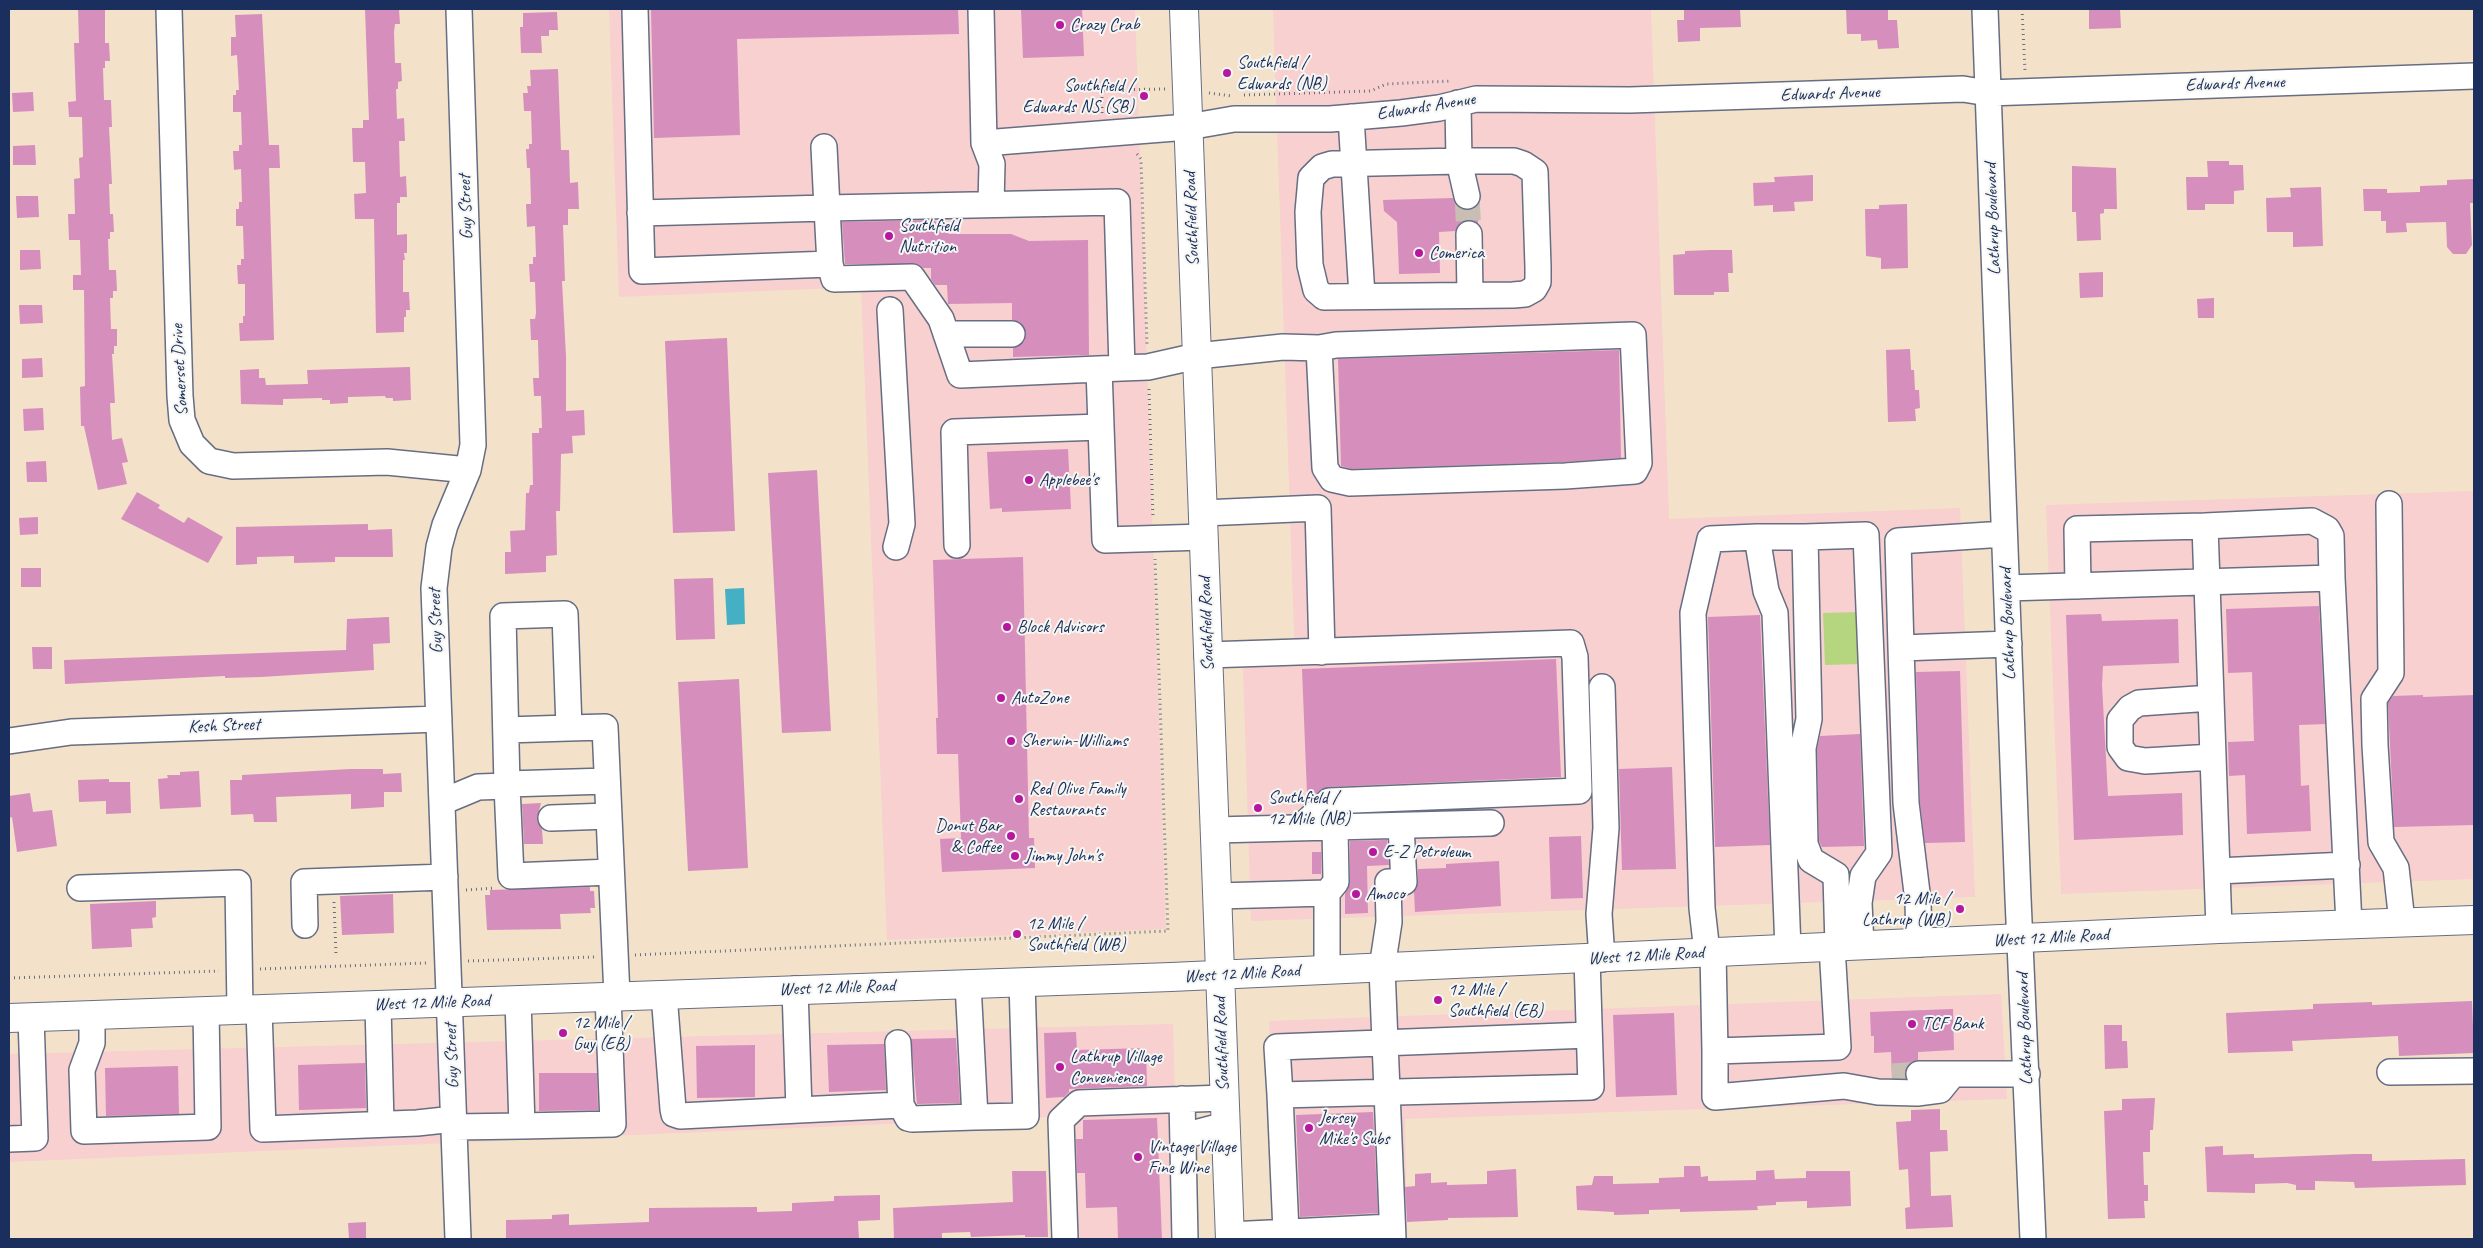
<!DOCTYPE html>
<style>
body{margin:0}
#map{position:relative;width:2483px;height:1248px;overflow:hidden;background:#f3e2c9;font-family:Caveat,sans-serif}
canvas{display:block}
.frame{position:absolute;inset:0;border:10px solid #1b2f5e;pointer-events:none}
</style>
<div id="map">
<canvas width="2483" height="1248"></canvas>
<div class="frame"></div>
</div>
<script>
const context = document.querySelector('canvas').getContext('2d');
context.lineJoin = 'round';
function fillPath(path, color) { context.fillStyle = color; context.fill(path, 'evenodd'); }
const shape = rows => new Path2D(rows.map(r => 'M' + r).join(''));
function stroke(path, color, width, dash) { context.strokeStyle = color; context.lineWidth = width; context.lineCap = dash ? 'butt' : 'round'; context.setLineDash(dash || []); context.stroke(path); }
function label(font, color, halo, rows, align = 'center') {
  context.font = font + ' Caveat,sans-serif'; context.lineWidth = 4; context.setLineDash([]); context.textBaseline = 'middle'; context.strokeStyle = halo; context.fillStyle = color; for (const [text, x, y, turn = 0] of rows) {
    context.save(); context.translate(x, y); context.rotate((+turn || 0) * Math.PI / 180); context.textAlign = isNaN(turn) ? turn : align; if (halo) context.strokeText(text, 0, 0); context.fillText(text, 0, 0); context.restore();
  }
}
fillPath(shape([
 [609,9,1135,9,1166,929,887,940,861,287,619,297],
 [1273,9,1651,9,1669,519,1960,508,1975,897,1251,921,1243,666,1295,662],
 [2474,491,2474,879,2061,894,2046,505],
 [2001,994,2007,1099,1405,1119,1407,1239,1278,1239,1269,1021],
 [1173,1024,1179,1239,1056,1239,1051,1117,9,1162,9,1054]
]), '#f7d0cf');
fillPath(shape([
 [1858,612,1859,664,1825,665,1823,613]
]), '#b5d67e');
fillPath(shape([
 [744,588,745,624,727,625,725,589]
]), '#45b0c3');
fillPath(shape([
 [78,9,105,9,105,43,109,43,110,61,105,61,105,68,103,68,104,100,111,100,112,127,109,127,112,184,109,184,110,214,113,214,114,232,110,232,110,239,108,239,109,270,116,270,117,291,113,291,113,298,110,298,111,329,117,329,117,346,114,346,114,354,112,354,115,403,110,403,112,440,122,438,128,462,122,463,127,484,98,490,84,426,81,426,80,387,85,386,84,290,73,290,73,275,81,275,80,240,69,240,68,214,75,214,74,179,80,178,79,158,83,157,82,117,69,117,68,102,76,101,74,43,79,43],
 [365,9,399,9,400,24,395,24,394,32,395,63,401,63,402,81,398,82,398,89,396,89,397,119,404,118,405,141,399,141,400,177,406,176,407,197,400,197,400,203,397,203,397,235,407,234,407,253,404,253,405,260,403,260,403,292,409,292,410,310,406,310,406,317,404,317,404,332,376,333,374,219,355,219,354,194,366,193,365,162,353,162,352,128,363,128,363,120,369,120],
 [651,9,958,9,959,34,737,39,740,135,654,138],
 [1021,9,1082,9,1084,56,1023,58],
 [1684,9,1740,9,1741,27,1700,28,1700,41,1678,42,1677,20,1684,20],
 [1846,9,1888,9,1888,20,1897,20,1899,48,1878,49,1877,40,1861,41,1861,34,1847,34],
 [2089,9,2120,9,2121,28,2089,29],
 [557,12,558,30,549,30,549,36,541,36,542,53,521,53,520,27,523,27,523,13],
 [262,14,269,145,279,145,280,168,269,168,274,340,240,341,239,323,243,323,243,316,245,316,245,284,238,284,237,265,241,265,241,259,244,259,243,226,236,226,236,209,239,209,239,202,242,202,241,169,234,170,233,151,239,151,239,145,242,145,241,112,233,112,233,95,236,95,236,90,239,90,237,55,231,56,231,37,236,37,235,15],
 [558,69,561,150,569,150,570,183,578,182,579,209,568,209,568,225,563,225,565,281,562,281,566,356,566,411,584,410,585,435,572,436,573,453,561,454,560,511,556,511,557,555,546,556,546,572,505,574,505,552,511,552,510,531,525,530,526,493,529,493,530,485,533,485,532,433,539,433,539,428,542,428,541,396,534,396,533,378,539,378,538,340,531,340,530,319,535,319,536,313,535,282,530,282,529,264,533,264,533,257,536,257,535,226,527,227,526,204,531,204,530,168,527,168,526,149,529,149,529,144,532,144,531,111,524,111,523,93,528,93,527,86,531,86,530,70],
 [33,92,34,111,13,112,12,93],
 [35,145,36,165,13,165,13,146],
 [2207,161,2229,161,2229,165,2243,165,2244,190,2234,191,2234,204,2205,204,2205,210,2187,210,2186,177,2208,177],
 [2072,166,2116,168,2117,209,2104,209,2104,213,2100,214,2101,240,2077,241,2076,212,2072,212],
 [1813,175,1813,201,1794,202,1795,211,1773,212,1773,205,1754,206,1753,183,1775,182,1774,177],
 [2474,179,2474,203,2470,203,2472,245,2466,254,2453,254,2447,247,2446,222,2406,223,2407,232,2386,233,2386,221,2381,221,2381,211,2364,211,2363,189,2387,189,2387,193,2420,192,2420,186,2447,185,2447,180],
 [2321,187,2323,246,2293,247,2293,232,2267,232,2266,198,2291,197,2290,188],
 [16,196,38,196,39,217,17,218],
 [1453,198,1456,205,1463,210,1471,210,1478,205,1478,224,1468,220,1461,222,1455,231,1439,232,1440,273,1399,274,1397,222,1384,211,1383,200],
 [1907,204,1908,268,1881,269,1881,258,1866,256,1865,209,1879,209,1879,205],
 [934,220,949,234,1011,234,1029,241,1088,240,1089,355,1013,357,1013,348,1024,342,1026,334,1020,322,1012,320,1012,303,948,304,947,285,935,285,931,279,931,268,923,268,918,264,845,264,842,222],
 [20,250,40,250,41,269,20,270],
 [1711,250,1732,250,1733,273,1728,273,1729,292,1714,292,1714,295,1674,295,1673,255,1685,254,1685,251],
 [2103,272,2103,297,2080,298,2079,273],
 [2214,298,2214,318,2198,318,2197,299],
 [19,305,42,305,43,323,20,324],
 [727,338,735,531,673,533,665,341],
 [1910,349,1911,370,1914,370,1915,390,1919,390,1920,408,1915,409,1916,421,1888,422,1886,350],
 [1619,350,1621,458,1564,462,1351,469,1341,466,1338,359],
 [42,358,43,377,22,378,22,359],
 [410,367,411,400,393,401,393,398,386,398,385,396,348,397,348,403,330,404,330,400,322,400,322,398,283,399,283,405,241,404,240,370,259,369,259,378,265,378,266,385,308,384,307,370],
 [43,408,44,430,24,431,23,409],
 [1068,449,1071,509,1002,512,1002,508,990,509,987,452],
 [46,461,47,482,27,482,26,462],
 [817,470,831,731,782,733,768,473],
 [137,492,160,505,158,508,184,523,188,517,223,537,208,563,121,519],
 [38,517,38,534,20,535,19,518],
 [368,524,368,530,392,529,393,557,335,557,335,562,294,563,294,556,257,557,257,564,236,565,236,527],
 [1023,557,1029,838,1034,838,1035,868,942,872,940,839,961,838,958,754,937,754,936,718,938,718,933,560],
 [21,568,41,568,41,587,21,587],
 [713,578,715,639,676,640,674,579],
 [2319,606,2325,724,2299,725,2301,786,2309,785,2311,831,2247,834,2245,775,2229,776,2228,742,2254,741,2252,672,2228,673,2226,609],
 [2101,614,2102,621,2178,619,2179,663,2103,666,2102,685,2108,796,2182,793,2183,835,2074,840,2066,615],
 [1760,615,1770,845,1715,847,1708,617],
 [389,617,390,643,373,644,374,670,261,677,225,678,225,676,65,684,64,660,346,650,347,619],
 [32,647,52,647,52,669,33,669],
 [1556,659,1561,777,1328,787,1317,793,1307,793,1302,669],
 [1960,671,1965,842,1925,843,1920,802,1916,672],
 [739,679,748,868,688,871,678,682],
 [2423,695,2423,697,2474,695,2474,825,2394,827,2388,703,2393,696],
 [1860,734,1864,846,1822,847,1819,841,1817,749,1820,736],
 [1672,767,1676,869,1622,870,1619,769],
 [350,769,383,769,383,774,401,773,402,792,384,792,384,807,351,809,351,794,276,797,277,822,254,822,253,814,231,815,230,780,242,780,242,775],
 [199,771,201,807,160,809,158,779,168,778,167,775,180,775,180,772],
 [109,779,109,782,130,782,131,813,106,814,106,801,79,802,78,780],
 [30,793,33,812,52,810,57,846,17,852,12,817,9,818,9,796],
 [541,803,537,819,542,829,543,844,524,844,522,804],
 [1581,836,1583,898,1551,899,1549,837],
 [1387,840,1389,865,1367,866,1368,913,1345,914,1345,893,1350,882,1350,841],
 [1312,852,1321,852,1321,874,1312,874],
 [1499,861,1501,906,1415,912,1414,891,1418,882,1418,869,1446,868,1446,864],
 [590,887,590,891,594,891,595,908,590,908,591,913,560,914,561,929,487,930,485,895,490,895,490,890],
 [393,894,394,933,342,935,340,896],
 [156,901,156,917,152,918,153,928,131,929,132,947,92,949,90,904],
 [2472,1001,2474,1053,2399,1056,2398,1036,2292,1041,2293,1051,2228,1053,2226,1013,2313,1009,2313,1004,2372,1002,2372,1005],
 [1953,1009,1954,1050,1918,1052,1918,1060,1911,1062,1906,1067,1906,1078,1892,1078,1891,1052,1874,1053,1874,1036,1871,1036,1870,1012],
 [1674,1013,1677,1095,1616,1097,1613,1015],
 [2104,1025,2122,1025,2122,1041,2127,1041,2128,1068,2105,1069],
 [1076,1032,1077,1050,1146,1048,1147,1086,1069,1089,1069,1092,1064,1097,1046,1098,1044,1033],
 [956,1038,960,1103,917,1104,911,1039],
 [884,1044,886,1090,829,1092,827,1045],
 [755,1045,755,1097,697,1098,696,1046],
 [365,1063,366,1108,299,1110,298,1065],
 [178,1066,179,1114,106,1116,105,1068],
 [539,1073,597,1073,598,1110,539,1111],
 [2155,1098,2153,1130,2150,1130,2150,1152,2143,1152,2144,1185,2148,1185,2148,1201,2144,1201,2145,1218,2108,1219,2104,1111,2122,1110,2122,1099],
 [1940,1109,1940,1130,1947,1130,1948,1151,1930,1152,1931,1196,1951,1195,1953,1227,1906,1229,1905,1208,1910,1207,1908,1169,1899,1170,1896,1122,1911,1121,1911,1110],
 [1373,1112,1378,1213,1300,1217,1296,1115],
 [1157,1118,1162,1239,1118,1239,1117,1207,1086,1208,1085,1173,1077,1173,1076,1139,1083,1139,1083,1120],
 [2223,1146,2223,1155,2254,1154,2254,1158,2355,1154,2372,1154,2372,1161,2465,1159,2466,1185,2355,1188,2354,1182,2315,1181,2315,1190,2296,1190,2296,1185,2287,1183,2255,1184,2255,1193,2207,1192,2205,1147],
 [1684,1166,1700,1166,1701,1177,1708,1176,1708,1181,1756,1180,1756,1171,1774,1170,1775,1179,1806,1178,1806,1171,1850,1171,1851,1206,1807,1208,1807,1201,1776,1202,1776,1205,1757,1206,1758,1210,1680,1212,1680,1209,1649,1210,1649,1214,1614,1215,1614,1212,1577,1210,1576,1186,1592,1185,1594,1176,1613,1176,1613,1184,1659,1183,1659,1178,1684,1177],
 [1516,1169,1518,1217,1448,1218,1448,1220,1407,1222,1405,1187,1415,1186,1415,1174,1431,1173,1431,1183,1447,1182,1447,1185,1487,1184,1487,1171],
 [1012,1171,1046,1171,1048,1237,1025,1237,1025,1235,971,1237,970,1232,942,1233,942,1238,894,1239,893,1208,1013,1202],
 [880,1195,880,1220,858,1221,859,1239,506,1239,506,1220,552,1219,552,1215,569,1214,569,1225,649,1222,649,1208,757,1207,757,1212,792,1211,792,1203,834,1201,834,1196],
 [366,1222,366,1239,349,1239,348,1223]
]), '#d68ebc');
stroke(shape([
 [1467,196,1469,234],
 [1892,1076,1919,1074]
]), '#c8beb4', 25, [25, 12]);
const minor = shape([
 [169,9,180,396,182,420,192,444,209,461,233,466,387,462,468,470],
 [635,9,642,271,830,264],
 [981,9,984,143,1188,127,1234,119,1330,119,1401,113,1439,108,1476,99,1630,100,1963,89,1988,93,2474,76],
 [1985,9,2018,898,2033,1239],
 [1458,103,1459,161,1514,161,1523,164,1535,172,1538,267,1538,282,1534,289,1525,294,1513,295,1324,297,1316,290,1310,265,1308,212,1311,178,1322,167,1332,164,1459,161,1467,196],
 [1351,117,1362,296],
 [984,143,992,164,991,204],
 [640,213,827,208,824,147],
 [1469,234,1470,295],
 [890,310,902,524,896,547],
 [946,334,1012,334],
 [1122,368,1117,202,827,208,830,264,834,279,912,277,941,319,960,375,1122,368,1148,367,1197,356,1283,347,1319,348,1336,345,1633,335,1639,463,1635,471,1565,476,1350,483,1332,479,1325,468,1319,348],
 [1099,369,1105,540,1204,537],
 [2389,504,2391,673,2374,699,2375,745,2381,842,2396,868,2402,922],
 [1203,513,1318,508,1322,652],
 [1757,537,1805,537],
 [957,545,954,432,1101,427],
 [2332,578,2349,924],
 [2078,586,2077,529,2205,526,2219,929],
 [2007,588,2332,578,2331,536,2327,529,2312,521,2205,526],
 [1901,648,1898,541,2004,534],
 [1207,655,1571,643,1575,657,1579,791,1329,801,1300,828],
 [2211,698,2139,703,2130,708,2120,720,2120,747,2128,758,2145,761,2213,757],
 [506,730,569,728],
 [9,741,71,732,439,719],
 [507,784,607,781],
 [507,786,511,876,611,872],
 [442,802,478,787,507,786,503,616,565,614,569,728,605,727,617,996],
 [551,818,609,816],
 [1215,830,1491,823],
 [2217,871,2347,865],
 [80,888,238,883,240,1010],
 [1327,893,1336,882,1335,827],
 [1217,896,1327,893,1327,970],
 [305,925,304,882,445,877],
 [1919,944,1918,901,1906,803,1901,648,2009,644],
 [1838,947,1836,875,1811,860,1805,844,1803,748,1809,719,1805,537,1866,535,1879,853,1863,876,1859,903,1861,946],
 [1707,952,1702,908,1693,613,1710,539,1757,537,1766,591,1775,613,1788,949],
 [1713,952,1715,1051,1838,1047,1832,947],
 [1602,959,1599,914,1606,828,1602,687],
 [664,994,673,1109,674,1114,680,1116,799,1110,795,989],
 [518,1000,522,1126,613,1124,608,996],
 [378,1005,381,1124],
 [259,1009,263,1129,417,1123,454,1119],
 [92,1015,92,1043,82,1070,84,1131,208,1127,206,1011],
 [1715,1051,1715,1097,1844,1086,1878,1092,1917,1093,1940,1090,1953,1074,2027,1074],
 [2390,1072,2474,1071],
 [1919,1074,1953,1074],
 [1280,1095,1277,1047,1589,1035],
 [1182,1099,1185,1239],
 [901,1105,908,1118,912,1119,975,1117,968,984],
 [799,1110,901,1105,898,1043],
 [975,1117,1026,1116,1022,982],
 [454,1127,522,1126],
 [1183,1136,1225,1125],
 [9,1139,35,1138,31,1017],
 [1286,1232,1280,1095,1591,1087,1587,959],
 [1229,1235,1392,1227],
 [458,1239,434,588,439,547,445,525,468,470,473,445,459,9],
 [1065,1239,1061,1120,1079,1103,1224,1098],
 [1393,1239,1382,968,1389,922,1388,882,1404,882,1401,826]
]);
const major = shape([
 [1184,9,1230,1239],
 [9,1018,1171,977,2219,929,2474,920]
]);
stroke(minor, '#676e83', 28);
stroke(major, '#676e83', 30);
stroke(shape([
 [2022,9,2025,71],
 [1209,93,1232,96],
 [1244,95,1371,91,1386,84,1451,81],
 [1102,113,1102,90,1165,89],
 [1137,154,1141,159,1147,345],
 [1149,389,1153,518],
 [466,890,495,888],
 [334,902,336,955],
 [635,955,1168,931,1155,559],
 [468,961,594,957],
 [260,969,426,963],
 [9,978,219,971]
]), '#676e83', 3, [1, 4]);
stroke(minor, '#fff', 25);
stroke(major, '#fff', 28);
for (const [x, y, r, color] of [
 [1060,25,5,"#b5179e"],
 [1227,73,5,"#b5179e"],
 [1144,96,5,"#b5179e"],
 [889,236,5,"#b5179e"],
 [1419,253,5,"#b5179e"],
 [1029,480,5,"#b5179e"],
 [1007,627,5,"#b5179e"],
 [1001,698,5,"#b5179e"],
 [1011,741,5,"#b5179e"],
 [1019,799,5,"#b5179e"],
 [1258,808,5,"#b5179e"],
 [1011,836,5,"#b5179e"],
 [1373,852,5,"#b5179e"],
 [1015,856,5,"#b5179e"],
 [1356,894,5,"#b5179e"],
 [1960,909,5,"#b5179e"],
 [1017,934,5,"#b5179e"],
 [1438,1000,5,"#b5179e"],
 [1912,1024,5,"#b5179e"],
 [563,1033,5,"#b5179e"],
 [1060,1067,5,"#b5179e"],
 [1309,1128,5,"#b5179e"],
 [1138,1157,5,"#b5179e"]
]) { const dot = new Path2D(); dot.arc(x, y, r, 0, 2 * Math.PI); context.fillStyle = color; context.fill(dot); stroke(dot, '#f6f6f2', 2); }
label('18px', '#1b2f5e', '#f6f6f2', [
 ["Crazy Crab",1070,25],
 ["Southfield /",1237,63],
 ["Edwards (NB)",1237,84],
 ["Southfield /",1134,86,"right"],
 ["Edwards NS (SB)",1134,107,"right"],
 ["Southfield",899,226],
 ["Nutrition",899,247],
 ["Comerica",1429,253],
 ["Applebee's",1039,480],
 ["Block Advisors",1017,627],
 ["AutoZone",1011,698],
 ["Sherwin-Williams",1021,741],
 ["Red Olive Family",1029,789],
 ["Restaurants",1029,810],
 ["Southfield /",1268,798],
 ["12 Mile (NB)",1268,819],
 ["Donut Bar",1001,826,"right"],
 ["& Coffee",1001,847,"right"],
 ["E-Z Petroleum",1383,852],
 ["Jimmy John's",1025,856],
 ["Amoco",1366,894],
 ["12 Mile /",1950,899,"right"],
 ["Lathrup (WB)",1950,920,"right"],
 ["12 Mile /",1027,924],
 ["Southfield (WB)",1027,945],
 ["12 Mile /",1448,990],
 ["Southfield (EB)",1448,1011],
 ["12 Mile /",573,1023],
 ["Guy (EB)",573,1044],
 ["TCF Bank",1922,1024],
 ["Lathrup Village",1070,1057],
 ["Convenience",1070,1078],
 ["Jersey",1319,1118],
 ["Mike's Subs",1319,1139],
 ["Vintage Village",1148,1147],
 ["Fine Wine",1148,1168]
], 'left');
label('18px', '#1b2f5e', '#f6f6f2', [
 ["Edwards Avenue",2235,84,-2],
 ["Edwards Avenue",1830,94,-2],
 ["Edwards Avenue",1426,107,-9],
 ["Guy Street",466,207,-92],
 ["Southfield Road",1192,219,-92],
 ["Lathrup Boulevard",1993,219,-92],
 ["Somerset Drive",180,370,-93],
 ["Guy Street",436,621,-92],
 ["Southfield Road",1207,624,-92],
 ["Lathrup Boulevard",2008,624,-92],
 ["Kesh Street",224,726,-2],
 ["West 12 Mile Road",2051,938,-3],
 ["West 12 Mile Road",1646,956,-3],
 ["West 12 Mile Road",1242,974,-3],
 ["West 12 Mile Road",837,988,-2],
 ["West 12 Mile Road",432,1003,-2],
 ["Lathrup Boulevard",2025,1029,-92],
 ["Southfield Road",1222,1044,-92],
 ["Guy Street",452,1056,-92]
]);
</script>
